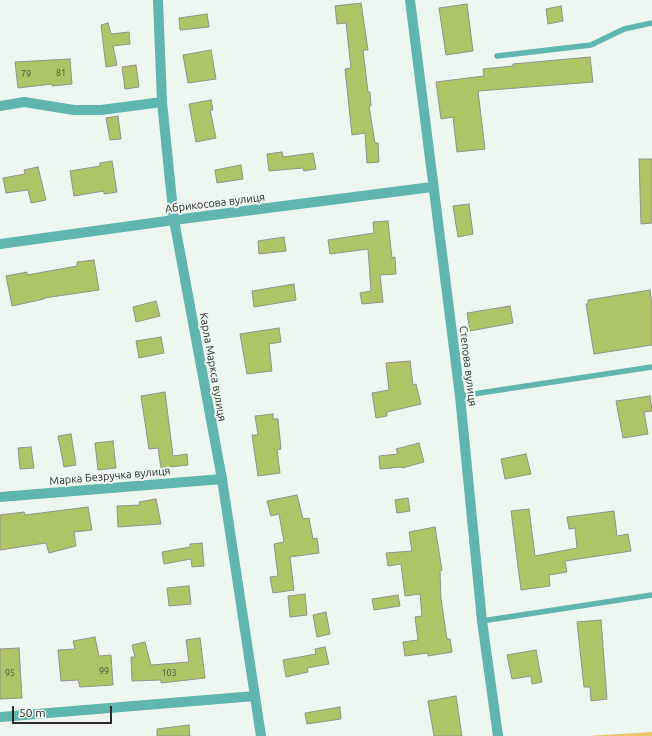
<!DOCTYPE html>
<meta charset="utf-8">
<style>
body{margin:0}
#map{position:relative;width:652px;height:736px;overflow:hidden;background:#edf7f0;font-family:Ubuntu,sans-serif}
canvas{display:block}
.scale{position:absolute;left:12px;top:706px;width:100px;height:18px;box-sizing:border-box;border:2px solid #282b29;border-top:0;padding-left:5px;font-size:12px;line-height:14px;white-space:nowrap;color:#282b29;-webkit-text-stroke:3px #edf7f0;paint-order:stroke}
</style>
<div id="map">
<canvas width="652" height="736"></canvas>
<div class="scale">50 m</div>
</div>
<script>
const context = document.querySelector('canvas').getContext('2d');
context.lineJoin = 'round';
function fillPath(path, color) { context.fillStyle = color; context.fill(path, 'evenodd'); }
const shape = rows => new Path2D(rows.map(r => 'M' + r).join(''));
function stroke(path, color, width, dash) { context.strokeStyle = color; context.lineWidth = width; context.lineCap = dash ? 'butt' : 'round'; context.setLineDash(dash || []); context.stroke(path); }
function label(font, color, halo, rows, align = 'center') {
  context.font = font + ' Ubuntu,sans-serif'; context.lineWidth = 4; context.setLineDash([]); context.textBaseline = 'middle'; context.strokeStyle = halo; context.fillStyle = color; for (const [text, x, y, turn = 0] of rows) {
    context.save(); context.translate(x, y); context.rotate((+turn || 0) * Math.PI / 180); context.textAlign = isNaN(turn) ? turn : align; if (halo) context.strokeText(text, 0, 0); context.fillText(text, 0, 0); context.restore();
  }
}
fillPath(shape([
 [652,732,652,736,587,736]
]), '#e9c56d');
const building = shape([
 [361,3,368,50,363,50,368,92,370,92,371,106,369,106,375,143,378,143,379,162,367,163,365,133,352,135,345,69,351,68,346,23,337,24,335,6,361,3],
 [467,4,473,51,446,55,439,8,467,4],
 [561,6,563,21,548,24,546,9,561,6],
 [207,14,209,27,180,30,179,18,207,14],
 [108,23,111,34,129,32,130,44,113,46,117,65,106,67,101,25,108,23],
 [211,50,216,79,188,83,183,55,211,50],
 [590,57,593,82,478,91,485,149,457,152,453,117,441,119,436,82,484,76,483,69,513,66,513,64,590,57],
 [70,59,72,84,52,86,52,84,18,88,15,62,70,59],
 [136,65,139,87,125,89,122,67,136,65],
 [211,100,213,110,210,110,216,138,196,142,189,104,211,100],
 [118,116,121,139,110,140,106,118,118,116],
 [282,152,283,157,313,153,316,169,304,171,303,168,269,171,267,154,282,152],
 [639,159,652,159,652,223,641,224,639,159],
 [112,161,117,192,104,194,104,191,74,196,70,171,100,166,100,163,112,161],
 [241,165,243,179,217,183,215,170,241,165],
 [38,167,46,200,31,203,28,190,6,193,3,178,25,174,24,170,38,167],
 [469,204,473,234,458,237,453,206,469,204],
 [388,221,392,258,395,257,396,274,380,275,383,302,362,304,360,293,371,291,368,249,330,254,328,240,374,233,373,222,388,221],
 [284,237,286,251,259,254,258,241,284,237],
 [94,260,99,290,44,298,44,299,12,306,6,276,27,272,27,275,77,266,77,262,94,260],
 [294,284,296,300,254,307,252,291,294,284],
 [650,290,652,306,652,345,594,354,586,304,588,304,588,300,650,290],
 [156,301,160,316,136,322,133,307,156,301],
 [510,306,513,323,470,331,467,313,510,306],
 [279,328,281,342,269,344,272,371,247,374,240,334,279,328],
 [161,337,164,353,139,358,136,341,161,337],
 [410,361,413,385,416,384,421,404,387,412,387,416,376,418,372,393,389,390,386,363,410,361],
 [165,392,173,456,187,454,188,465,161,468,158,448,149,449,141,396,165,392],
 [650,396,652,411,644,412,648,434,623,438,616,401,650,396],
 [273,414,273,419,278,419,281,449,277,450,280,473,258,476,252,435,258,435,255,416,273,414],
 [71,434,76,465,64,467,58,436,71,434],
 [113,441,116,468,98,470,95,443,113,441],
 [419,443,424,462,402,468,401,467,380,469,379,456,398,454,396,449,419,443],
 [31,447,34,468,20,469,18,448,31,447],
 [526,454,531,474,505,479,501,459,526,454],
 [297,495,303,519,309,518,313,539,317,538,319,553,290,557,294,590,273,593,270,577,278,576,274,544,284,542,279,514,271,516,267,501,297,495],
 [408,498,410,511,397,513,395,500,408,498],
 [156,499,161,524,118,527,117,506,140,505,139,502,156,499],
 [88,507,92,530,74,532,76,546,49,553,46,543,0,550,0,515,24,512,25,515,88,507],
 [529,509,535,556,577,548,575,528,569,529,567,517,614,511,617,536,628,534,631,551,565,561,567,572,549,575,550,586,521,590,511,511,529,509],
 [435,527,442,570,440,571,441,599,447,639,450,639,452,652,428,656,428,653,405,656,403,642,418,640,415,617,422,616,420,594,405,596,401,564,388,566,386,553,412,551,409,532,435,527],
 [202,543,204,566,192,567,191,559,164,564,162,552,190,547,190,544,202,543],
 [189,586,191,604,169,606,167,588,189,586],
 [305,594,307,615,290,617,288,596,305,594],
 [398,595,400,606,374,610,372,599,398,595],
 [326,612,330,634,317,637,313,615,326,612],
 [601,620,607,699,591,701,590,687,584,687,577,622,601,620],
 [95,637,99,656,111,655,113,685,80,687,78,680,61,681,58,650,75,649,73,641,95,637],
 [200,638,205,678,161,683,161,680,132,681,131,657,135,657,132,645,145,642,151,665,189,662,186,640,200,638],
 [325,647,329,664,307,668,308,672,286,677,283,660,316,654,315,649,325,647],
 [19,648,22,698,0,699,0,649,19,648],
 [536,650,542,682,532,684,531,676,512,679,507,655,536,650],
 [456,696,462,736,434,736,428,701,456,696],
 [340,707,341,719,307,724,305,713,340,707],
 [189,725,190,736,157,736,157,729,189,725]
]);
fillPath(building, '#adc566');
stroke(building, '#909389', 1);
stroke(shape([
 [497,56,591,45,624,29,652,23],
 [460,396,652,367],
 [482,621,652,595]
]), '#60b5ae', 5.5);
stroke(shape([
 [410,0,460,396,482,621,498,736],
 [0,106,24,102,74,110,101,110,162,102],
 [0,244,174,220,432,187],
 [0,497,222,479],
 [0,717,255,696]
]), '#60b5ae', 10);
stroke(shape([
 [158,0,162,102,174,220,222,479,261,736]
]), '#60b5ae', 10);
label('9px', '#495238', null, [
 ["81",61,73],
 ["79",26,74],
 ["99",104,671],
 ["95",10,673],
 ["103",169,673]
]);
label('11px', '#282b29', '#edf7f0', [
 ["Абрикосова вулиця",215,203,-7],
 ["Степова вулиця",468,366,83],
 ["Карла Маркса вулиця",213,367,80],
 ["Марка Безручка вулиця",110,476,-5]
]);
</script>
